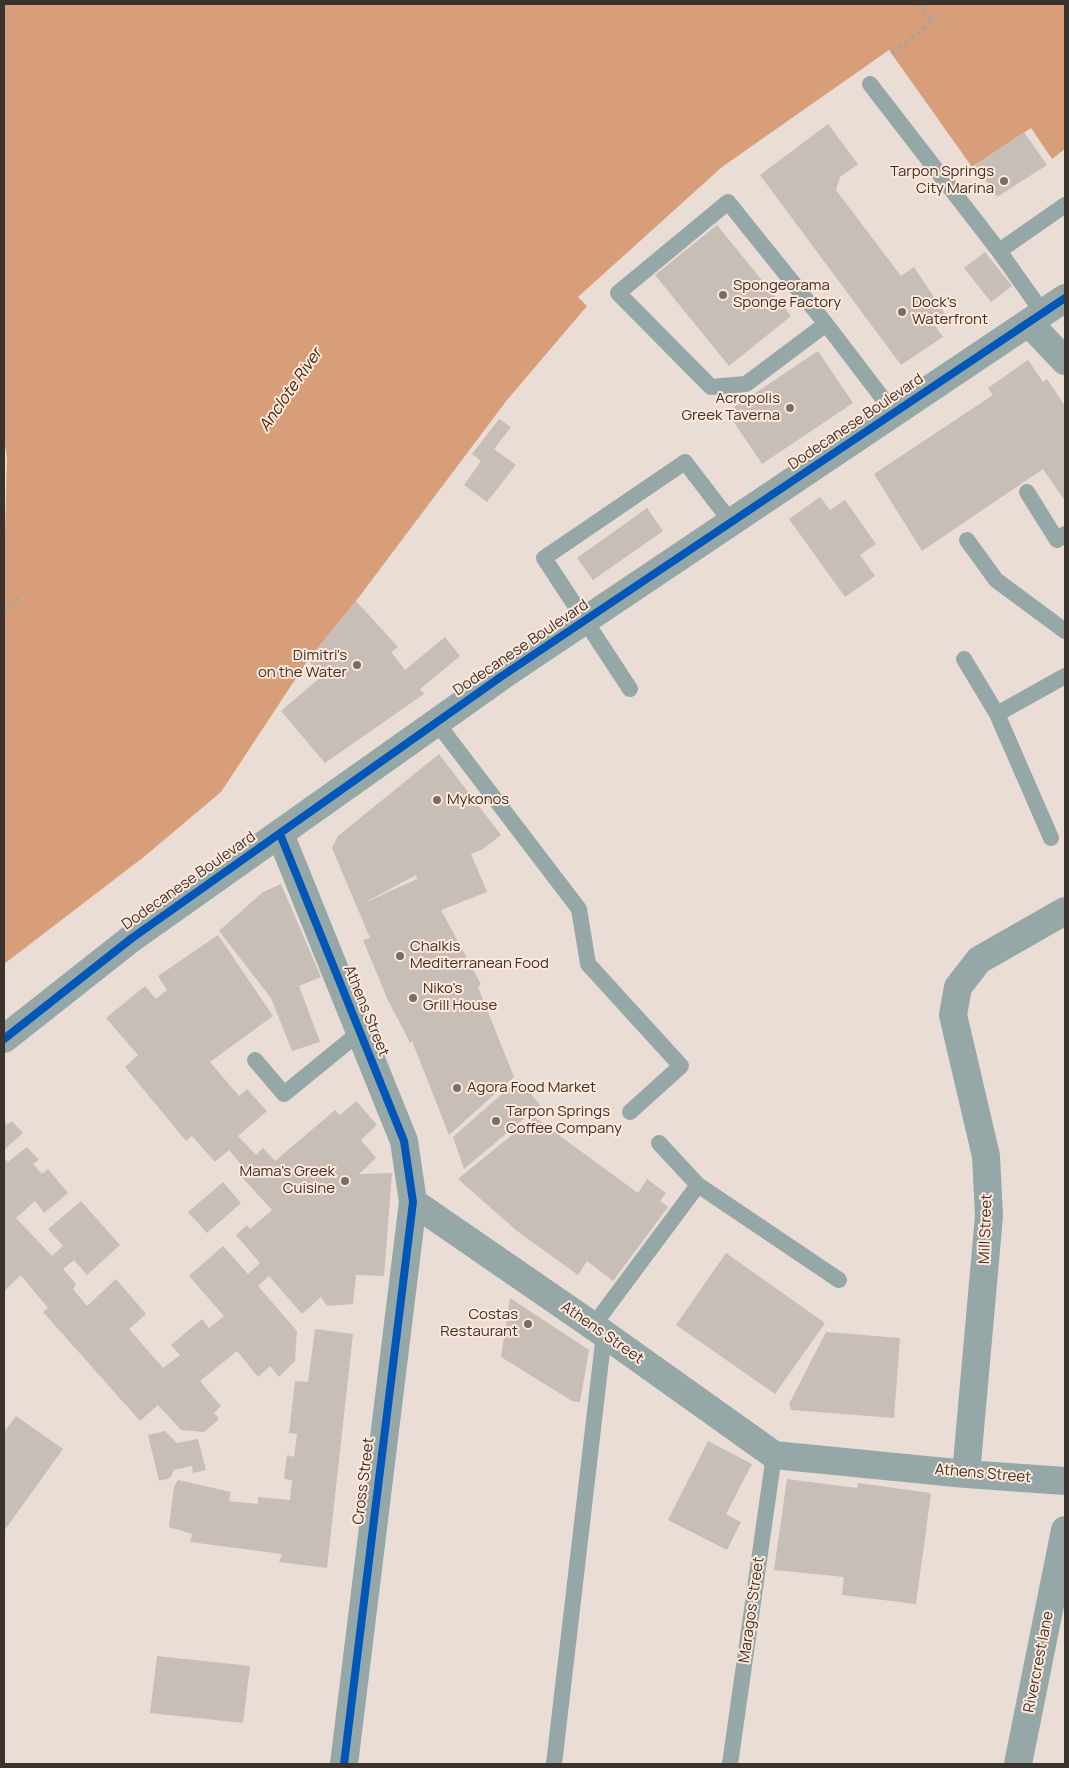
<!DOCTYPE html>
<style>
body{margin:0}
#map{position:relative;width:1069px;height:1768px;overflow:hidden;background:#eaddd5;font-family:Manrope,sans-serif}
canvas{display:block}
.frame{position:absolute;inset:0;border:5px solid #3a322c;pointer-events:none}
</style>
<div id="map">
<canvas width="1069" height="1768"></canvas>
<div class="frame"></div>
</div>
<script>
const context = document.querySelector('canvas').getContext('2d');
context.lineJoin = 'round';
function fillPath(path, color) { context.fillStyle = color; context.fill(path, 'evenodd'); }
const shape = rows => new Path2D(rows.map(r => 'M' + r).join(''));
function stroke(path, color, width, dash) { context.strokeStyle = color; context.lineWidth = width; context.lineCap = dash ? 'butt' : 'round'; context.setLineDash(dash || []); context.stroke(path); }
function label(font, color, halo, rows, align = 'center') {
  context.font = font + ' Manrope,sans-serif'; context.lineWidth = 4; context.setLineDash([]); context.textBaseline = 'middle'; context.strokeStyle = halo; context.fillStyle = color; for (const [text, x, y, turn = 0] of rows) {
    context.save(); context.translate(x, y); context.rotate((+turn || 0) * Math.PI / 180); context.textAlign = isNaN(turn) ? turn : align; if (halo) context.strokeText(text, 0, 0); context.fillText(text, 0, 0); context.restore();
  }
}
fillPath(shape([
 [4,4,1065,4,1065,149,1052,159,1031,128,972,167,889,50,722,167,578,297,587,306,507,400,356,601,308,660,221,792,145,856,4,964,4,574,7,457,4,439]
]), '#d89e79');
fillPath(shape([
 [828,124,858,164,840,177,836,190,901,276,914,267,945,314,933,323,943,337,901,365,760,175],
 [1024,132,1047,165,997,197,975,165],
 [717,225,791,316,729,366,655,275],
 [985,252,1012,286,991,302,964,268],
 [818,351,853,403,762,464,727,412],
 [1028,360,1043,382,1047,379,1065,406,1065,501,1043,469,922,551,874,474,993,395,988,388],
 [499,419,511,427,494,449,516,465,487,502,464,485,481,461,472,454],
 [820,497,830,510,845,500,876,544,860,555,875,576,845,597,789,519],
 [647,508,663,531,593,580,577,558],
 [356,601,398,647,391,652,405,670,445,637,460,656,420,689,424,694,325,763,281,711,322,676,308,660],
 [439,754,501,835,483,849,471,854,487,892,441,910,481,984,478,987,514,1077,449,1135,412,1041,410,1043,387,998,363,940,370,938,332,848,338,836],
 [416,875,417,879,362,904],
 [281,884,321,977,299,986,320,1042,292,1051,271,998,219,931,263,892],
 [218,935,273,1016,210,1062,239,1096,247,1089,267,1111,238,1136,256,1155,263,1148,275,1161,335,1110,340,1115,356,1101,377,1125,361,1140,376,1158,359,1174,392,1173,384,1276,356,1275,353,1304,327,1306,321,1297,302,1314,269,1276,258,1286,297,1331,295,1361,279,1377,270,1366,258,1377,237,1351,200,1381,221,1406,214,1413,218,1417,218,1420,204,1432,181,1430,158,1405,140,1421,43,1312,48,1308,23,1278,20,1276,4,1291,4,1157,8,1162,27,1147,39,1160,33,1164,42,1174,48,1169,68,1193,44,1213,35,1201,16,1218,52,1256,63,1246,48,1229,81,1201,120,1245,87,1275,74,1260,63,1269,76,1284,73,1289,87,1306,116,1279,146,1314,129,1329,163,1368,180,1355,171,1345,202,1319,209,1328,224,1316,189,1276,223,1246,248,1274,260,1263,236,1235,247,1225,250,1229,272,1210,238,1173,244,1168,229,1150,215,1162,192,1136,186,1141,125,1067,138,1055,106,1018,145,986,156,999,167,990,158,976],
 [519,1079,540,1105,464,1169,453,1137],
 [534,1117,638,1193,647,1179,666,1193,660,1201,668,1207,613,1281,587,1261,578,1275,517,1231,458,1179],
 [4,1120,7,1125,12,1121,23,1133,4,1150],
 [223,1182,241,1203,207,1233,188,1212],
 [726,1253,825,1323,775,1394,676,1325],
 [510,1298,589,1350,580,1402,572,1401,501,1357],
 [315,1329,353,1334,327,1568,279,1562,282,1554,190,1542,192,1534,169,1527,174,1487,178,1480,231,1492,229,1501,258,1504,258,1497,290,1500,292,1480,284,1479,287,1455,294,1457,297,1434,289,1433,295,1381,308,1382],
 [826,1332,900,1338,894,1418,791,1410,789,1404],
 [16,1416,63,1449,4,1531,4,1432],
 [165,1431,177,1443,198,1439,206,1470,193,1473,192,1466,174,1470,170,1478,159,1481,148,1435],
 [708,1441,752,1464,726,1514,741,1522,727,1550,668,1520],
 [787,1479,857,1488,858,1483,931,1493,916,1604,842,1595,844,1577,774,1570],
 [157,1656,250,1666,243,1723,150,1713]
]), '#c8beb8');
stroke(shape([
 [892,54,933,21,918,4],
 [4,612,20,595]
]), '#9fa6a4', 3, [4, 4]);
stroke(shape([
 [870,84,999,251],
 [1043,313,999,251,1065,205],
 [826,324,746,384,711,387,618,293,728,202,826,324,894,413],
 [1027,492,1057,540,1065,534],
 [967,540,996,580,1065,631],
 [964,659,997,714,1065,676],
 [630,689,544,558,685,462,731,522],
 [997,714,1051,838],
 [437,723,579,909,588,964,681,1066,630,1112],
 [255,1060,284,1094,360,1032],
 [659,1143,698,1185],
 [593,1326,698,1185,839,1280],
 [554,1764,604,1334],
 [730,1764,774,1455]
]), '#96a7a7', 16);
stroke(shape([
 [1029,323,1065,361],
 [280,834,404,1141,413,1202,344,1764],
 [413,1202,593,1326,774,1455,966,1474,1065,1481],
 [966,1474,989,1216,986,1156,953,1015,958,987,979,960,1065,911],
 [1018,1764,1065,1530]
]), '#96a7a7', 28);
stroke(shape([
 [4,1039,132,938,502,676,1065,298]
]), '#96a7a7', 28);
stroke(shape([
 [280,834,404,1141,413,1202,344,1764],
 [4,1039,132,938,502,676,1065,298]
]), '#0057b8', 8);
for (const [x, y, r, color] of [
 [1004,181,5,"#786e67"],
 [723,295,5,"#786e67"],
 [902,312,5,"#786e67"],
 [790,408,5,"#786e67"],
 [357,665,5,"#786e67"],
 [437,800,5,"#786e67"],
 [400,956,5,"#786e67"],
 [413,998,5,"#786e67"],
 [457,1088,5,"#786e67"],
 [496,1121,5,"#786e67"],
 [345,1181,5,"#786e67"],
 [528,1324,5,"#786e67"]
]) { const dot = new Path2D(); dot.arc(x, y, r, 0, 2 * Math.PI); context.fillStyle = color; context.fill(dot); stroke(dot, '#ffe8da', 2); }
label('15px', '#3a322c', '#ffe8da', [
 ["Tarpon Springs",994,172,"right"],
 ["City Marina",994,189,"right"],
 ["Spongeorama",733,286],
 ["Sponge Factory",733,303],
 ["Dock's",912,303],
 ["Waterfront",912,320],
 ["Acropolis",780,399,"right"],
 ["Greek Taverna",780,416,"right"],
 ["Dimitri's",347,656,"right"],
 ["on the Water",347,673,"right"],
 ["Mykonos",447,800],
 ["Chalkis",410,947],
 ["Mediterranean Food",410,964],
 ["Niko's",423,989],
 ["Grill House",423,1006],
 ["Agora Food Market",467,1088],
 ["Tarpon Springs",506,1112],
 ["Coffee Company",506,1129],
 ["Mama's Greek",335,1172,"right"],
 ["Cuisine",335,1189,"right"],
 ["Costas",518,1315,"right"],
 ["Restaurant",518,1332,"right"]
], 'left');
label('15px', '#3a322c', '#ffe8da', [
 ["Dodecanese Boulevard",856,422,-34],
 ["Dodecanese Boulevard",521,648,-34],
 ["Dodecanese Boulevard",189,881,-35],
 ["Athens Street",366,1011,68],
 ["Mill Street",986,1229,-88],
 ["Athens Street",602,1333,35],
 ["Athens Street",983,1474,5],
 ["Cross Street",364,1481,-83],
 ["Maragos Street",752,1610,-82],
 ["Rivercrest lane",1039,1662,-79]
]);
label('italic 16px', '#40210b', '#ffe8da', [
 ["Anclote River",291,390,-55]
]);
</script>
